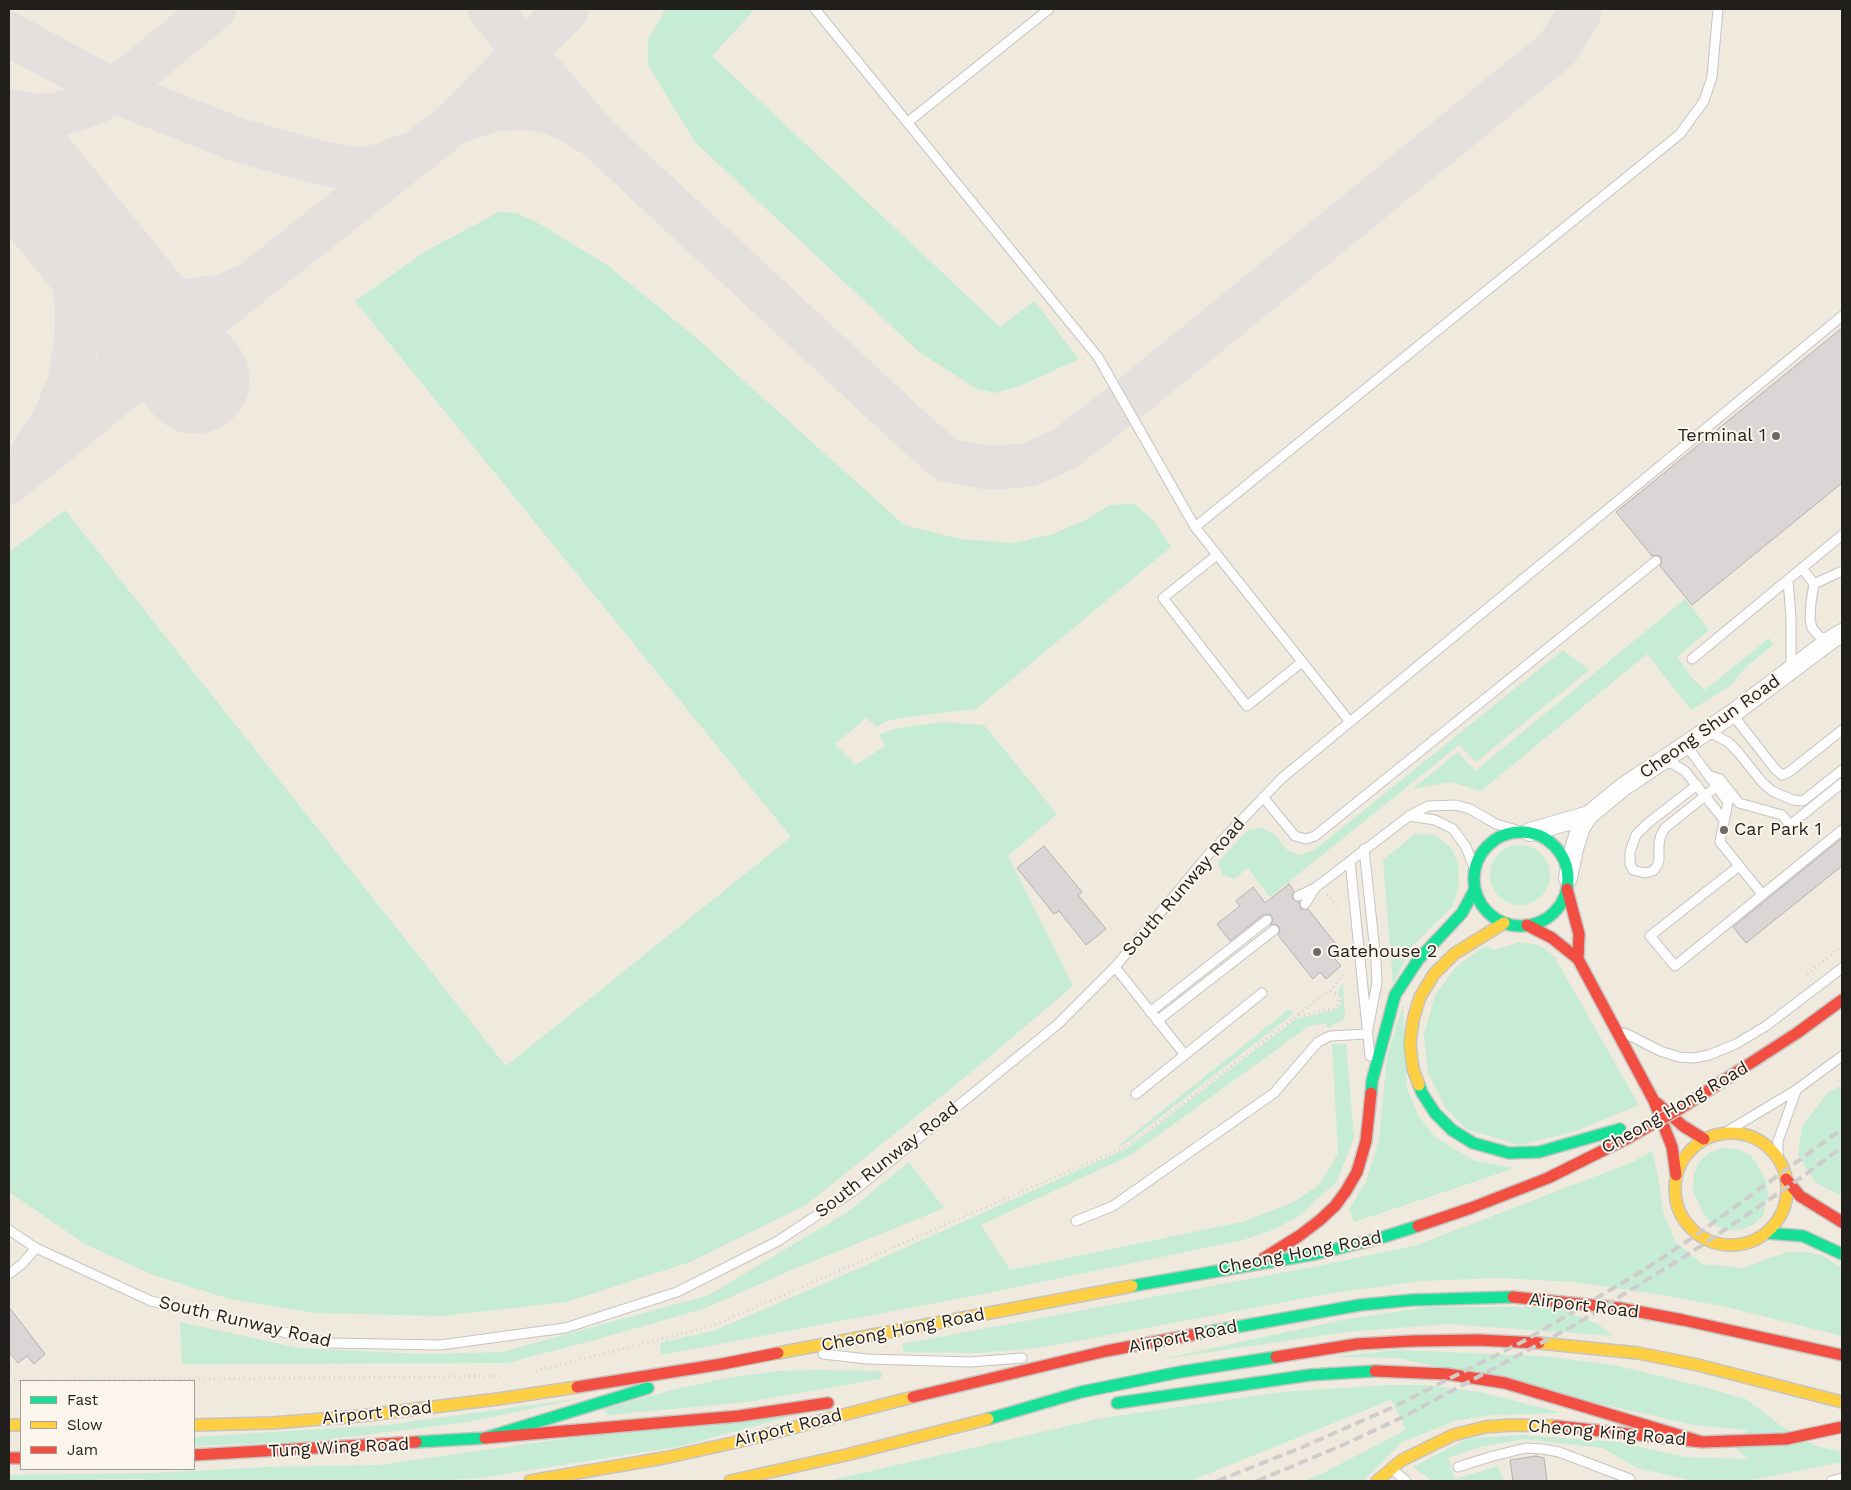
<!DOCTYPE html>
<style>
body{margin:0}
#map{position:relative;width:1851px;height:1490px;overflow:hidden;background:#f8f4f0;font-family:"Work Sans",sans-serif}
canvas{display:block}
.frame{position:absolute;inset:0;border:10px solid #211f1c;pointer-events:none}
.legend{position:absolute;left:20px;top:1380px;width:175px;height:90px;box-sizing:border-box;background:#fcf5ec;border:1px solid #a49f99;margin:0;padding:6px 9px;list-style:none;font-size:15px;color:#211f1c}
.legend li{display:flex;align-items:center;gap:10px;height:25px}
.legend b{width:25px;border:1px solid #a49f99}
</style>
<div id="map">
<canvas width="1851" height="1490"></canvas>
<div class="frame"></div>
<ul class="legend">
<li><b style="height:6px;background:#16e098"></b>Fast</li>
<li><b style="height:6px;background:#ffcf43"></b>Slow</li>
<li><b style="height:6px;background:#f24e42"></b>Jam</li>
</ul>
</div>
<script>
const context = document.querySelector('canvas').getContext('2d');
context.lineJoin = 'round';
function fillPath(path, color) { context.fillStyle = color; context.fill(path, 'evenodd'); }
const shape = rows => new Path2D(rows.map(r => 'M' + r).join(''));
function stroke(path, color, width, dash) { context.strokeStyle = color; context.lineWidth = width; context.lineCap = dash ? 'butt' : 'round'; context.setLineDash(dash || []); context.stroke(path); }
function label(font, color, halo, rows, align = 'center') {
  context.font = font + ' "Work Sans",sans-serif'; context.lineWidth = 4; context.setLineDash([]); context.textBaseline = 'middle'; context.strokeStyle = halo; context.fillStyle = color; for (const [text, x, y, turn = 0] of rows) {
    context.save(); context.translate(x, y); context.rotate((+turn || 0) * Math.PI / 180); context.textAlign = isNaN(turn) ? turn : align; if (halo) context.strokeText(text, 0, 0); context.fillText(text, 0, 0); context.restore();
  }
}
fillPath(shape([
 [9,9,1842,9,1842,1481,9,1481],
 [21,1381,194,1381,194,1469,21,1469]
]), '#f0e9de');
fillPath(shape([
 [666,9,755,9,712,56,1000,327,1034,301,1079,359,1020,386,995,393,975,388,918,351,695,142,648,65,648,39],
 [499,212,517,213,542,225,607,265,694,336,904,525,960,539,1013,543,1053,534,1087,519,1110,505,1134,504,1152,519,1171,547,976,709,907,717,887,721,877,727,866,718,835,744,856,765,885,746,879,735,893,729,942,722,984,725,1057,814,1008,856,1073,986,964,1078,806,1205,690,1262,567,1302,441,1316,315,1313,230,1299,153,1275,85,1244,9,1192,9,552,65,510,506,1066,791,837,355,301,426,251],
 [1685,599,1709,630,1677,657,1692,678,1705,690,1769,638,1773,645,1746,667,1730,686,1691,710,1647,654,1481,791,1451,782,1412,789,1458,752,1475,771],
 [1563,650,1589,670,1476,762,1459,745,1270,897,1248,868,1234,879,1223,875,1218,862,1248,830,1261,828,1273,833,1288,851,1300,855,1313,851],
 [1415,834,1435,835,1452,849,1458,864,1459,886,1452,907,1413,945,1393,984,1383,860],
 '1490 875a30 30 0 1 1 60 0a30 30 0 1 1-60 0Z',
 [1519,942,1533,944,1544,948,1554,956,1639,1105,1576,1131,1520,1145,1466,1129,1445,1107,1428,1073,1424,1035,1435,995,1456,967,1485,946,1495,950],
 [1343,982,1345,1018,1328,1028,1326,1023,1309,1026,1131,1155,981,1225,1010,1270,1242,1222,1292,1203,1320,1184,1338,1153,1332,1044,1346,1044,1354,1138,1337,1181,1299,1216,1273,1230,1243,1240,983,1294,661,1355,660,1343,716,1330,844,1275,1128,1148,1296,1019,1335,1010,1341,1005,1341,997,1338,992],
 [1403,1005,1407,1089,1419,1117,1435,1137,1475,1161,1515,1168,1354,1222,1349,1209,1366,1182,1379,1139,1387,1057],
 [1289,1009,1293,1014,1128,1142,1117,1147],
 [1842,1085,1842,1196,1816,1183,1798,1155,1802,1127,1827,1093],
 [1723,1148,1738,1149,1751,1156,1757,1164,1766,1181,1768,1195,1763,1216,1753,1225,1743,1229,1728,1231,1713,1225,1703,1213,1693,1190,1694,1173,1701,1160,1710,1152],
 [1652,1151,1658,1176,1663,1212,1675,1241,1702,1264,1743,1268,1787,1252,1806,1252,1821,1255,1842,1268,1842,1336,1722,1306,1661,1295,1575,1282,1499,1278,1421,1281,1333,1293,1039,1348,976,1353,904,1352,902,1344,1313,1267,1417,1245,1633,1162],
 [909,1162,944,1208,792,1270,703,1309,602,1338,507,1363,182,1364,180,1322,299,1348,423,1354,502,1352,709,1295,846,1213],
 [1428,1307,1556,1307,1598,1324,1613,1336,1448,1324,1347,1332,1157,1360,1342,1320],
 [1398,1350,1543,1356,1614,1365,1700,1386,1746,1399,1783,1427,1816,1446,1842,1452,1842,1462,1747,1481,1689,1480,1637,1468,1603,1448,1524,1439,1480,1447,1448,1458,1455,1479,1498,1466,1503,1479,1502,1481,1433,1481,1413,1467,1469,1438,1524,1435,1617,1442,1686,1457,1748,1459,1730,1442,1748,1430,1694,1425,1398,1358,1333,1357],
 [817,1370,878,1371,881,1372,883,1376,879,1379,748,1402,608,1415,604,1409,680,1388,732,1377,779,1371],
 [1387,1385,1426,1385,1480,1392,1562,1413,1493,1415,1458,1420,1402,1442,1363,1481,1304,1481,1319,1475,1406,1430,1391,1400,1190,1481,827,1481,1103,1418,1282,1392],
 [582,1398,468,1422,317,1441,194,1446,194,1437,386,1425],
 [802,1413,682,1446,480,1478,434,1481,146,1481,141,1479,9,1481,9,1475,152,1473,266,1467,378,1465,591,1435]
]), '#c6ecd6');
stroke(shape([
 [490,9,520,47,597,137,911,429,947,460,989,468,1029,465,1064,449,1124,403,1557,49,1578,16,1580,9],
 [9,34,114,91,238,140,317,162,356,170,382,165,405,156],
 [9,111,34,116,53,115,72,111,92,104,114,91,214,9],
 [455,122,495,109,530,108,549,112,572,121,587,131],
 [64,218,123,278,151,293,182,301,194,300,224,296,239,289],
 [94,257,113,289,122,319,119,361,109,387,98,405],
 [33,452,55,418,69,383,76,344,77,307,73,273,55,221,35,182],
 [9,482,91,415,170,348,454,123,567,9]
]), '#e3e0de', 44);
stroke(shape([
 [9,150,195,379]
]), '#e3e0de', 109);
const building = shape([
 [1842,328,1842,483,1692,605,1660,566,1662,561,1661,557,1656,555,1652,556,1616,512,1842,328],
 [1842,838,1842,866,1746,943,1733,927,1842,838],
 [1044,846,1082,892,1078,895,1106,929,1086,945,1059,911,1054,914,1017,868,1044,846],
 [1289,884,1294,891,1292,895,1293,899,1299,902,1301,909,1308,909,1343,953,1335,959,1341,966,1326,979,1320,972,1313,979,1278,935,1280,932,1279,927,1276,924,1271,925,1273,919,1270,914,1263,915,1230,941,1217,924,1240,906,1236,901,1253,887,1265,903,1289,884],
 [9,1307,45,1354,34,1364,27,1356,18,1363,9,1352,9,1307],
 [1536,1456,1544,1458,1547,1481,1513,1481,1510,1460,1536,1456]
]);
fillPath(building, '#dad6d5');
stroke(building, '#b4b1b0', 1);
const lane = shape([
 [815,9,1098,357,1195,527,1350,722],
 [908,122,1049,9],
 [1195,527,1680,134,1704,101,1712,77,1718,9],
 [1217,555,1163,598,1247,706,1302,662],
 [1802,568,1814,584,1811,602,1810,619,1812,628,1820,637,1831,639],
 [1788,581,1791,617,1791,669],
 [1814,584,1842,571],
 [1692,659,1842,535],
 [1732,714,1776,770,1782,775,1789,772,1842,730],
 [1707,731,1728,742,1738,752,1762,782,1772,791,1793,800,1803,801,1842,770],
 [1686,745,1728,802,1720,842,1762,894],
 [1663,762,1673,764,1685,771,1724,820],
 [1708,775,1720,779,1739,803,1782,815,1790,825,1842,783],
 [1697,785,1648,823,1636,835,1630,852,1630,864,1633,870,1645,873,1653,871,1657,866,1659,860,1659,843,1661,835,1665,828,1716,787],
 [1263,797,1295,836,1306,839,1315,836,1656,561],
 [1409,816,1435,820,1453,829,1466,847,1475,870],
 [1350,861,1370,1056],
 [1739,866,1650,936,1675,966,1842,830],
 [1298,896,1315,888,1409,816,1428,806,1456,805,1470,809,1496,824,1520,831],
 [1305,904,1315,888],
 [1115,967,1185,1055],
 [1150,1012,1267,920],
 [1157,1021,1274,930],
 [1625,1033,1660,1051,1679,1057,1694,1058,1709,1055,1736,1044,1766,1026,1842,968],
 [1136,1094,1262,993],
 [1726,1132,1796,1090,1842,1056],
 [1778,1157,1778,1141,1796,1091],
 [1076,1221,1113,1206,1274,1093,1318,1042,1330,1036,1367,1034,1377,983,1376,961,1364,849],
 [9,1230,36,1248,151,1301,330,1343,440,1345,565,1328,677,1292,778,1241,855,1190,1058,1024,1115,967,1208,855,1282,778,1842,316],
 [9,1274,22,1264,36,1248],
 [823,1354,867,1359,970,1362,1022,1358],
 [1458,1467,1493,1456,1526,1448,1543,1449,1559,1452,1630,1479],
 [1393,1470,1406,1481],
 [1831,1481,1842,1478]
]);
const street = shape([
 [1530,832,1589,815],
 [1568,878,1574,849,1581,827,1589,815,1623,787,1732,714,1832,639,1842,633]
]);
const fast = shape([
 '1474 879a47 47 0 1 1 94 0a47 47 0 1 1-94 0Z',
 [1419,1085,1422,1093,1435,1113,1452,1130,1473,1143,1509,1153,1539,1152,1620,1129],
 [1371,1093,1372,1081,1395,995,1418,960,1462,913,1475,889],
 [1766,1233,1803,1236,1842,1254],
 [1132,1286,1315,1254,1377,1239,1418,1226],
 [1197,1334,1360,1305,1412,1300,1513,1297],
 [1117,1403,1310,1375,1375,1371],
 [988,1419,1081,1392,1180,1372,1276,1357],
 [416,1442,485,1438,648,1388]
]);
const slow = shape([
 [1419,1085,1413,1069,1410,1044,1413,1020,1420,997,1434,974,1454,954,1504,923],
 '1675 1189a56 56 0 1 1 112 0a56 56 0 1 1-112 0Z',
 [1539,1343,1638,1353,1698,1365,1842,1402],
 [778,1353,1132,1286],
 [9,1425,21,1425],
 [194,1425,272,1423,360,1416,498,1399,577,1387],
 [530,1481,664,1458,741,1441,913,1397],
 [730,1481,846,1455,988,1419],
 [1377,1481,1402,1460,1453,1435,1485,1427,1512,1425,1556,1426]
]);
const jam = shape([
 [1567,889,1579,934,1578,959,1654,1101,1672,1147,1676,1175],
 [1527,925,1552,938,1578,959],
 [1657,1103,1683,1126,1704,1139],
 [1681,1108,1797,1033,1842,1000],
 [1786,1179,1800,1196,1842,1222],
 [1418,1226,1471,1208,1548,1178,1628,1138],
 [1264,1258,1299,1236,1320,1220,1335,1206,1346,1191,1357,1172,1366,1141,1371,1093],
 [1513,1297,1619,1308,1683,1320,1842,1355],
 [1276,1357,1357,1344,1412,1341,1478,1340,1539,1343],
 [1375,1371,1447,1374,1505,1383,1702,1442],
 [577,1387,722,1364,778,1353],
 [913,1397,1106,1351,1197,1334],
 [1556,1426,1702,1442,1786,1439,1842,1427],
 [485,1438,739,1416,828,1403],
 [194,1455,416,1442],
 [9,1458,21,1458]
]);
stroke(lane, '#c6c4c1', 11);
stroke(street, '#c6c4c1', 20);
stroke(fast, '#c6c4c1', 14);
stroke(slow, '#c6c4c1', 14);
stroke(jam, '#c6c4c1', 14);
stroke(shape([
 [1327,894,1338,909],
 [1807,974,1842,946],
 [1330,991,1344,974],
 [1837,1080,1842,1078],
 [536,1371,711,1326,1128,1146,1299,1014,1320,997,1330,991,1336,993,1340,997,1339,1004,1334,1008,1303,1015,1299,1014],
 [9,1381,503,1376]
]), '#d4d3d1', 3, [1, 4]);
stroke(lane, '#fefdfd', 9);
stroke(street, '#fefdfd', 18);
stroke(fast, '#16e098', 11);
stroke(slow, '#ffcf43', 11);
stroke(jam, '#f24e42', 11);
stroke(shape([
 [1217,1481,1298,1449,1389,1409,1524,1341,1644,1270,1692,1238,1842,1129],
 [1257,1481,1343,1445,1403,1417,1573,1326,1701,1246,1805,1175,1842,1147]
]), '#cecdcb', 4, [10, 5]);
const jamBridge = shape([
 [1628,1138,1681,1108]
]);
stroke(jamBridge, '#c6c4c1', 14, []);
stroke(jamBridge, '#f24e42', 11);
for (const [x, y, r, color] of [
 [1776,436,5,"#6c6a66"],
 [1724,830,5,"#6c6a66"],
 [1317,952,5,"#6c6a66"]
]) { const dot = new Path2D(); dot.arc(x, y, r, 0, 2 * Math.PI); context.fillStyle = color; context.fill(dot); stroke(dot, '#fcf5ec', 2); }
label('18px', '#211f1c', '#fcf5ec', [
 ["Terminal 1",1766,436,"right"],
 ["Car Park 1",1734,830],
 ["Gatehouse 2",1327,952]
], 'left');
label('18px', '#211f1c', '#fcf5ec', [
 ["Cheong Shun Road",1710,727,-35],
 ["South Runway Road",1184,887,-49],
 ["Cheong Hong Road",1675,1108,-30],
 ["South Runway Road",887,1160,-38],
 ["Cheong Hong Road",1300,1253,-11],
 ["Airport Road",1584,1306,7],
 ["South Runway Road",245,1322,13],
 ["Cheong Hong Road",903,1330,-11],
 ["Airport Road",1183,1337,-11],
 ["Airport Road",377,1413,-6],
 ["Airport Road",788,1428,-14],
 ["Cheong King Road",1607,1433,5],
 ["Tung Wing Road",339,1448,-3]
]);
</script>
